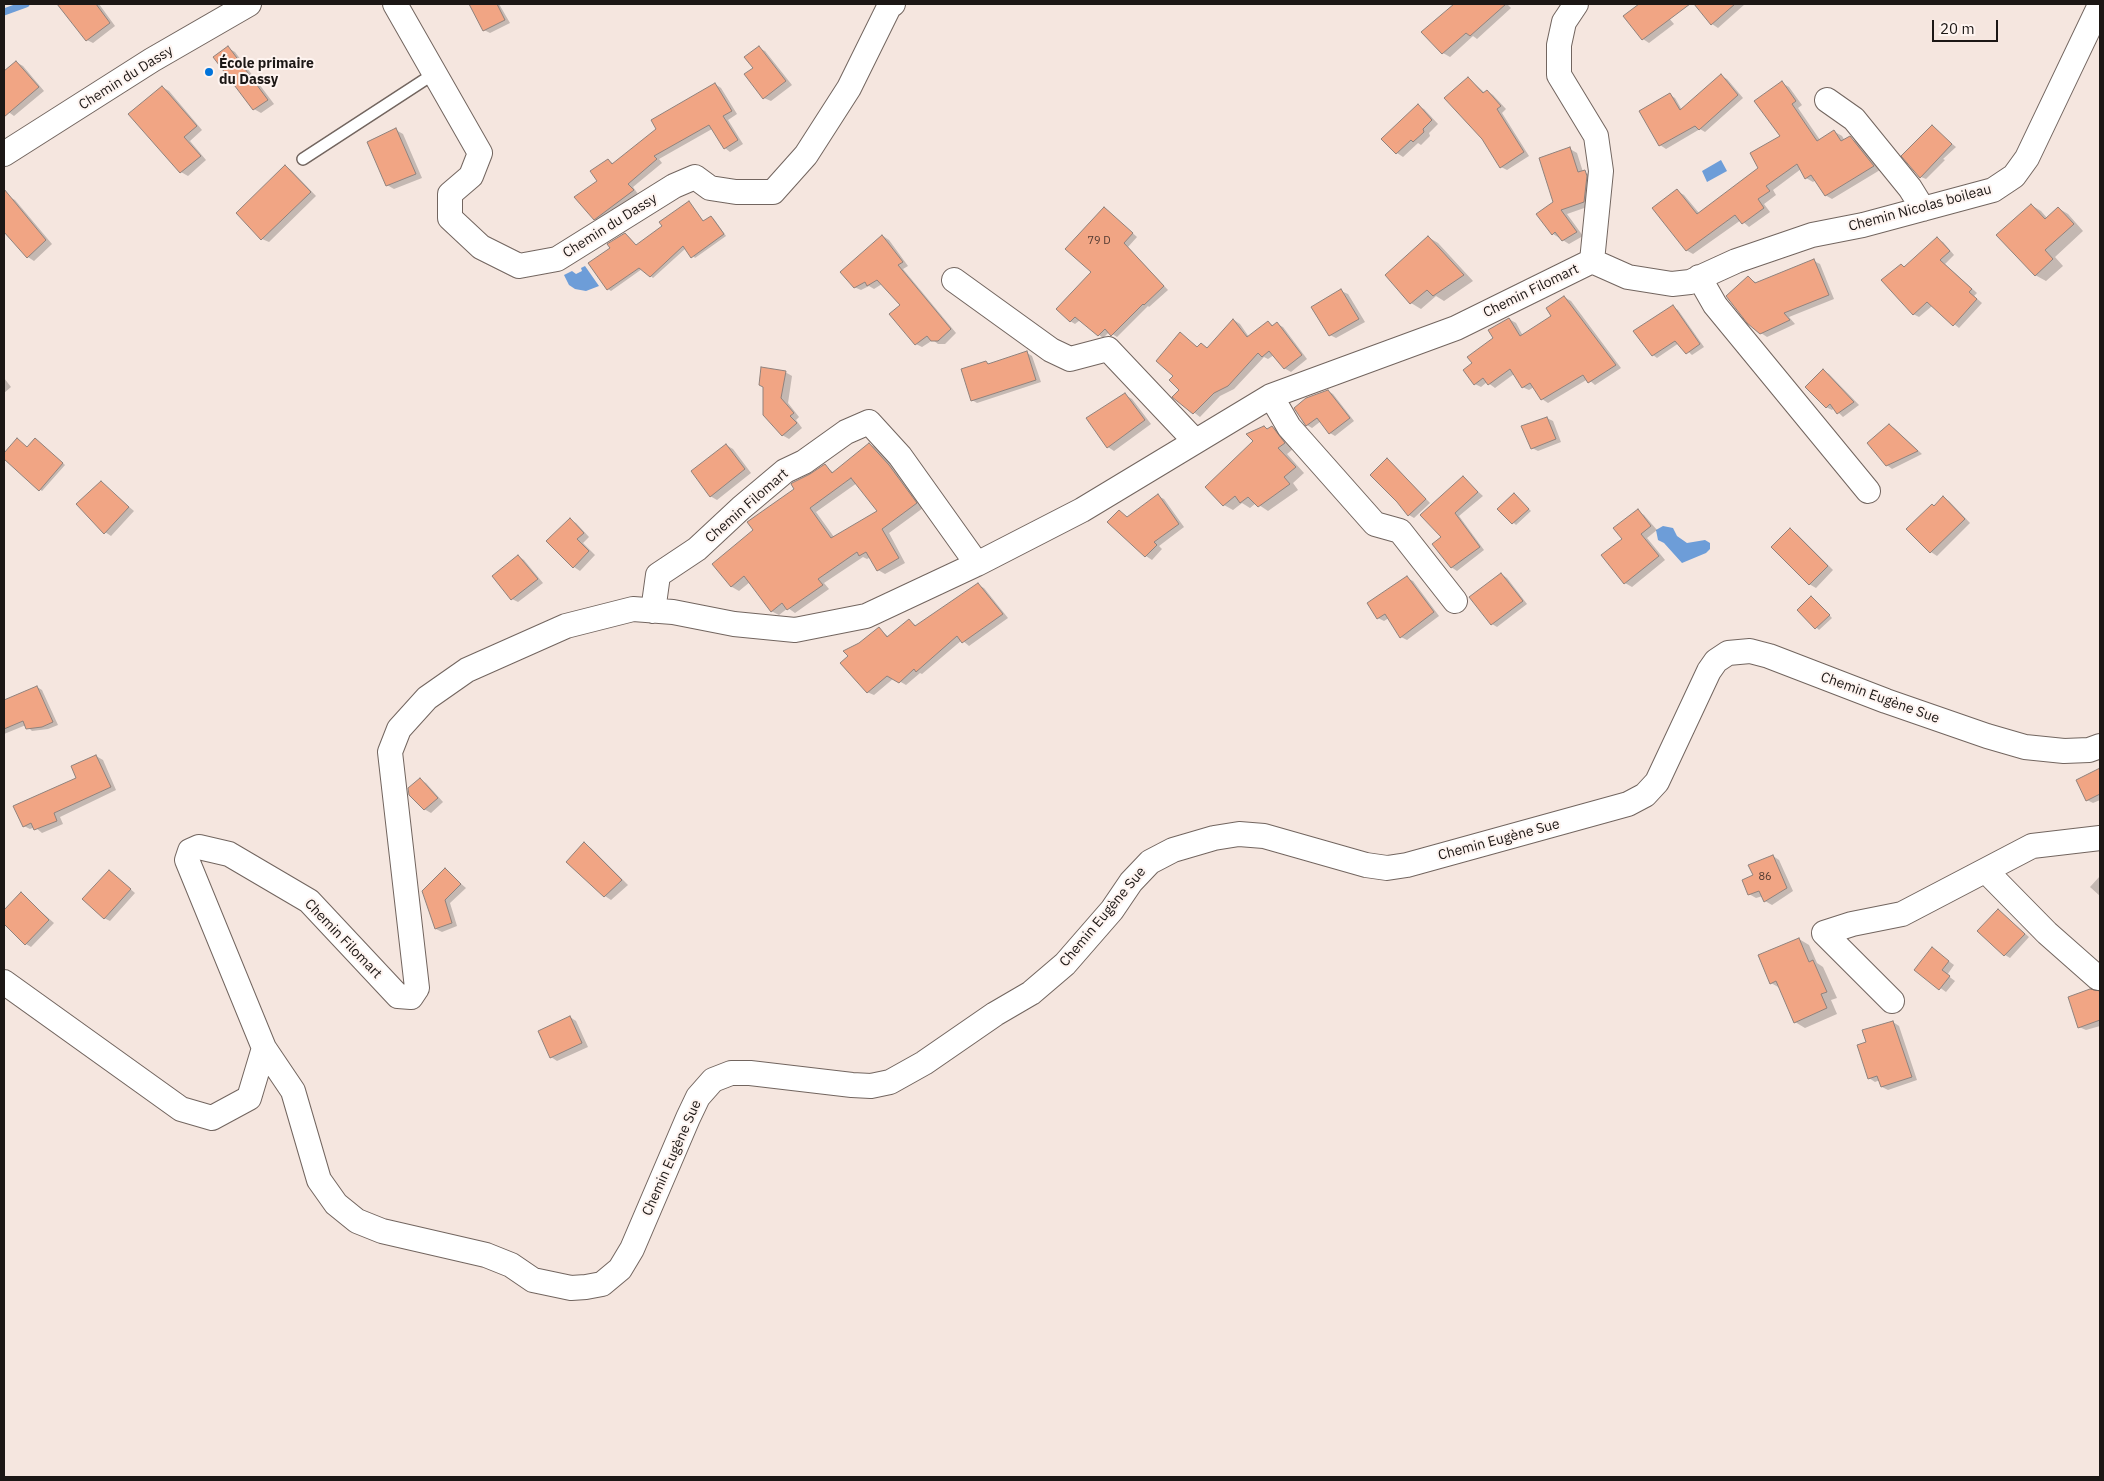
<!DOCTYPE html>
<meta charset="utf-8">
<style>
body{margin:0}
#map{position:relative;width:2104px;height:1481px;overflow:hidden;background:#f5e6df;font-family:"IBM Plex Sans",sans-serif}
canvas{display:block}
.frame{position:absolute;inset:0;border:5px solid #1c1715;pointer-events:none}
.scale{position:absolute;left:1932px;top:20px;width:66px;height:22px;box-sizing:border-box;border:2px solid #1c1715;border-top:0;padding-left:6px;font-size:15px;line-height:18px;white-space:nowrap;color:#1c1715;-webkit-text-stroke:4px #fef4f0;paint-order:stroke}
</style>
<div id="map">
<canvas width="2104" height="1481"></canvas>
<div class="frame"></div>
<div class="scale">20 m</div>
</div>
<script>
const context = document.querySelector('canvas').getContext('2d');
context.lineJoin = 'round';
function fillPath(path, color) { context.fillStyle = color; context.fill(path, 'evenodd'); }
const shape = rows => new Path2D(rows.map(r => 'M' + r).join(''));
function stroke(path, color, width, dash) { context.strokeStyle = color; context.lineWidth = width; context.lineCap = dash ? 'butt' : 'round'; context.setLineDash(dash || []); context.stroke(path); }
function label(font, color, halo, rows, align = 'center') {
  context.font = font + ' "IBM Plex Sans",sans-serif'; context.lineWidth = 4; context.setLineDash([]); context.textBaseline = 'middle'; context.strokeStyle = halo; context.fillStyle = color; for (const [text, x, y, turn = 0] of rows) {
    context.save(); context.translate(x, y); context.rotate((+turn || 0) * Math.PI / 180); context.textAlign = isNaN(turn) ? turn : align; if (halo) context.strokeText(text, 0, 0); context.fillText(text, 0, 0); context.restore();
  }
}
fillPath(shape([
 [1721,160,1727,171,1707,182,1702,171],
 [585,266,599,286,586,291,575,289,569,285,564,275,572,271,576,274,582,271,581,268],
 [1663,526,1673,528,1677,536,1687,543,1705,540,1710,543,1710,549,1706,553,1682,563,1664,543,1658,540,1656,530]
]), '#6d9dd8');
fillPath(shape([
 [69,4,99,4,115,26,93,43,87,40,62,9],
 [471,4,499,4,510,23,490,33,484,30],
 [1456,4,1507,4,1511,8,1477,39,1473,36,1450,57,1443,53,1423,32],
 [1641,4,1657,4,1674,24,1649,43,1643,39,1625,16],
 [1696,4,1745,4,1718,28,1712,24],
 [228,48,235,52,274,104,261,113,254,109],
 [759,48,765,51,792,85,771,101,764,98],
 [16,62,23,66,44,91,14,116,7,111,4,114,4,82,9,77],
 [1721,76,1727,79,1743,98,1705,132,1700,129,1666,149,1660,145,1640,111,1670,95,1675,98,1682,110],
 [1468,78,1485,93,1487,91,1493,95,1506,109,1502,113,1529,156,1507,170,1501,167],
 [1782,83,1789,87,1802,105,1798,108,1820,140,1835,132,1842,136,1845,141,1850,138,1857,142,1880,170,1832,199,1825,195,1816,180,1813,182,1806,178,1801,169,1773,190,1776,195,1764,204,1770,212,1749,227,1741,220,1693,254,1686,250,1677,191,1684,195,1699,213,1760,168,1782,137],
 [715,84,721,88,737,114,728,120,743,144,730,152,725,148,712,129,659,159,662,163,633,187,638,194,600,222,594,219,599,181,608,160,614,164],
 [162,87,169,91,202,130,190,141,206,160,188,176,181,172],
 [1418,106,1424,109,1438,124,1429,133,1430,136,1421,145,1418,143,1403,157,1397,153,1383,139],
 [1932,127,1956,147,1943,159,1945,160,1926,179,1921,177],
 [396,130,403,134,422,178,394,189,387,185],
 [1570,149,1577,153,1583,172,1591,175,1590,206,1567,214,1583,236,1569,244,1553,234],
 [285,166,291,170,316,196,269,242,262,239],
 [8,196,15,200,52,244,34,261,28,257,4,230,4,201],
 [689,202,704,222,711,217,714,219,726,236,695,258,686,248,653,278,642,269,611,291,608,289,590,264,628,236,637,246,664,226],
 [2031,205,2041,211,2047,218,2058,208,2068,214,2083,231,2055,257,2063,266,2046,281,2035,275],
 [1109,212,1137,237,1128,247,1168,290,1149,307,1148,306,1117,337,1109,332,1103,338,1080,320,1075,324,1070,321,1092,272],
 [883,236,889,240,908,266,903,269,956,333,945,344,938,344,933,340,922,347,916,344,902,305,882,284,874,289,869,286,861,290,854,287],
 [1428,237,1438,243,1473,281,1444,301,1436,296,1421,309,1411,303],
 [1937,239,1943,242,1954,255,1945,264,1977,293,1974,296,1982,303,1959,328,1932,306,1919,317,1913,314,1901,265,1905,267],
 [1814,261,1820,264,1834,299,1789,317,1795,324,1767,337,1761,333,1749,278,1757,283],
 [1341,291,1348,294,1365,322,1336,338,1330,335],
 [1564,297,1571,301,1621,368,1595,385,1588,379,1548,403,1542,399,1534,387,1529,390,1522,387,1514,374,1495,388,1487,382,1481,387,1475,384,1474,363,1509,319,1516,323,1523,336,1553,316],
 [1673,307,1678,310,1704,347,1692,355,1679,343,1657,358,1653,355],
 [1234,320,1240,324,1249,337,1268,322,1274,326,1277,324,1283,327,1307,359,1291,372,1284,368,1274,355,1268,359,1264,357,1234,389,1220,396,1200,417,1174,397,1180,390,1174,376,1181,334,1199,348,1208,349],
 [1027,353,1032,356,1041,382,977,403,972,400,986,362,990,365],
 [1824,371,1829,374,1859,405,1843,417,1834,408,1832,410,1826,407],
 [785,372,792,376,788,403,799,417,796,420,802,428,789,439,782,435,764,414],
 [4,378,11,387,4,393],
 [1328,391,1333,394,1354,421,1335,436,1330,433,1321,421,1312,428,1307,425],
 [1125,395,1132,399,1151,424,1114,451,1108,447],
 [1547,418,1553,421,1561,442,1538,451,1532,448],
 [1889,425,1894,428,1922,454,1892,469,1887,465],
 [1272,427,1282,432,1293,449,1287,454,1304,473,1293,483,1298,490,1268,511,1256,503,1250,508,1242,503,1233,510,1224,505,1268,430],
 [17,440,28,448,38,441,65,465,42,491,4,457,4,455],
 [869,444,877,448,896,470,923,508,889,533,905,563,885,574,878,570,871,557,867,559,863,557,824,583,829,589,795,613,788,608,779,615,771,611,750,582,739,591,732,587,714,564,755,530,795,489,825,466,834,473],
 [857,483,879,512,834,537,816,512],
 [726,445,733,449,751,473,717,500,710,496],
 [1387,460,1392,463,1430,503,1414,518,1409,515],
 [1463,478,1483,496,1459,516,1484,550,1457,571,1451,567,1443,537],
 [101,483,134,511,111,536,105,532],
 [1514,494,1531,511,1516,525,1499,509],
 [1158,496,1164,499,1184,527,1159,546,1162,549,1152,560,1146,556,1119,512,1128,518],
 [1944,498,1949,501,1970,523,1937,556,1931,552,1935,507],
 [1638,511,1644,515,1657,530,1647,538,1665,560,1632,587,1625,583,1623,539],
 [570,520,576,523,589,537,583,543,595,555,580,571,574,567],
 [1791,530,1797,534,1833,570,1816,588,1809,584],
 [518,556,524,560,543,583,518,602,512,599],
 [1501,574,1507,578,1527,604,1497,627,1492,624],
 [1407,578,1413,581,1439,616,1407,640,1401,637,1389,618,1384,621,1378,618],
 [978,585,984,588,1008,618,969,646,962,640,922,674,920,673,906,685,894,678,874,695,867,692,860,644,879,629,889,637,909,621,917,626],
 [1814,599,1832,618,1819,630,1798,610],
 [37,687,42,690,58,725,48,729,32,731,26,725,4,734,4,702],
 [96,756,103,760,116,790,60,817,63,824,42,833,35,827,30,829,24,826,78,779],
 [2100,769,2100,800,2093,803,2087,800,2078,780],
 [420,780,426,783,443,802,431,813,424,809],
 [585,844,591,848,628,885,611,900,605,896],
 [1773,856,1779,860,1793,891,1772,905,1765,901,1763,896,1756,898,1749,894,1754,876],
 [445,870,466,888,450,903,457,926,442,932,436,929],
 [109,871,135,893,110,921,104,918],
 [2100,876,2100,896,2090,887],
 [21,894,54,923,31,947,26,944,12,921,4,913],
 [1999,911,2029,937,2010,958,2005,955],
 [1799,939,1809,945,1817,963,1823,967,1837,998,1831,1000,1837,1014,1805,1028,1795,1022,1780,988,1771,983],
 [1938,953,1954,965,1947,975,1955,981,1946,992,1916,970],
 [2100,992,2100,1026,2086,1030,2079,1027,2096,993],
 [570,1017,576,1021,588,1047,557,1061,551,1057],
 [1893,1022,1899,1026,1917,1080,1888,1090,1882,1087,1880,1080,1875,1082,1869,1078,1868,1043]
]), '#0003');
stroke(shape([
 [4,12,26,4]
]), '#6d9dd8', 7);
const building = shape([
 [57,4,96,4,110,23,86,41,57,4],
 [469,4,497,4,505,20,483,31,469,4],
 [1454,4,1506,4,1470,36,1466,33,1442,54,1421,32,1454,4],
 [1639,4,1690,4,1642,40,1623,16,1639,4],
 [1694,4,1735,4,1711,25,1694,4],
 [228,46,268,100,253,110,213,57,228,46],
 [759,46,786,81,763,99,744,74,753,68,744,57,759,46],
 [16,61,39,87,4,117,4,71,16,61],
 [1721,74,1738,95,1699,130,1695,126,1659,146,1639,111,1670,93,1680,110,1721,74],
 [1468,77,1483,93,1487,90,1501,106,1497,109,1524,152,1500,168,1482,139,1444,98,1468,77],
 [1782,81,1796,101,1792,104,1817,141,1834,130,1841,141,1850,136,1874,166,1825,196,1811,175,1805,179,1797,164,1766,186,1770,191,1758,199,1764,208,1742,224,1735,215,1686,251,1652,208,1677,189,1697,214,1758,168,1750,153,1780,136,1754,101,1782,81],
 [715,83,732,111,723,116,738,140,724,149,709,125,654,156,657,159,628,184,634,190,594,220,574,197,597,181,590,171,608,159,612,164,656,129,651,120,715,83],
 [162,86,197,126,184,137,201,156,180,173,128,114,162,86],
 [1418,104,1432,120,1423,129,1424,132,1413,142,1411,140,1396,154,1381,139,1418,104],
 [1932,125,1952,144,1920,178,1901,156,1932,125],
 [396,128,416,174,386,186,367,142,396,128],
 [1570,147,1578,172,1585,170,1587,176,1584,202,1561,210,1577,232,1562,241,1555,232,1552,235,1536,214,1553,202,1539,158,1570,147],
 [285,165,311,192,261,240,236,213,285,165],
 [4,189,46,240,27,258,4,232,4,189],
 [689,201,703,221,711,216,724,234,691,258,683,246,650,277,639,268,607,290,588,263,610,248,607,244,625,233,636,245,662,226,659,222,689,201],
 [2031,204,2045,219,2058,207,2074,224,2045,250,2053,259,2035,276,1996,235,2031,204],
 [1104,207,1133,233,1124,243,1164,286,1144,305,1143,304,1111,336,1105,329,1098,336,1075,317,1070,322,1056,309,1091,272,1065,249,1104,207],
 [882,235,903,262,898,265,951,329,938,341,931,341,927,336,915,345,889,314,900,305,877,280,867,286,865,282,854,288,840,272,882,235],
 [1428,236,1464,275,1433,296,1427,290,1410,304,1385,275,1428,236],
 [1937,237,1950,251,1940,260,1972,289,1969,292,1977,299,1953,326,1927,302,1913,315,1881,280,1901,264,1904,267,1937,237],
 [1814,259,1829,295,1784,313,1790,320,1760,334,1747,323,1726,296,1748,276,1755,283,1814,259],
 [1341,289,1359,319,1329,336,1311,307,1341,289],
 [1564,296,1616,365,1588,383,1583,375,1541,400,1530,383,1522,388,1510,369,1488,385,1483,378,1474,385,1463,370,1472,363,1467,357,1493,338,1488,330,1509,318,1520,336,1551,316,1546,308,1564,296],
 [1673,305,1700,344,1686,354,1675,341,1652,356,1633,331,1673,305],
 [1233,319,1247,337,1268,321,1272,326,1277,322,1302,355,1284,369,1269,351,1262,357,1258,353,1228,386,1214,393,1193,414,1172,397,1179,390,1169,380,1173,376,1156,361,1180,332,1197,347,1201,343,1207,348,1233,319],
 [1027,351,1036,380,971,401,961,369,986,361,988,364,1027,351],
 [761,367,786,371,781,398,794,413,790,416,797,423,782,436,763,415,763,387,759,385,761,367],
 [1823,369,1854,402,1837,414,1830,404,1826,408,1805,387,1823,369],
 [1328,390,1350,418,1329,434,1317,418,1306,426,1294,408,1306,398,1328,390],
 [1125,393,1145,420,1107,448,1086,418,1125,393],
 [1547,417,1556,439,1531,449,1521,426,1547,417],
 [1889,424,1918,451,1886,466,1867,443,1889,424],
 [1264,426,1267,429,1272,426,1285,443,1278,448,1296,467,1284,477,1290,484,1258,507,1248,497,1240,503,1235,496,1223,506,1205,487,1253,441,1246,434,1264,426],
 [17,438,27,447,35,438,63,463,39,491,4,459,4,453,17,438],
 [869,443,889,465,917,503,882,529,899,558,877,571,866,552,859,556,857,552,818,579,823,585,787,610,782,603,771,612,744,576,731,587,712,564,753,530,747,522,794,489,791,484,792,483,810,474,825,464,832,473,869,443],
 [851,478,877,511,831,538,810,508,851,478],
 [726,444,745,469,710,497,691,471,726,444],
 [1387,458,1426,499,1408,516,1397,502,1370,475,1387,458],
 [1463,476,1478,492,1455,513,1480,547,1451,568,1432,544,1441,537,1420,515,1463,476],
 [101,481,129,507,104,534,76,504,101,481],
 [1514,493,1529,509,1512,524,1497,509,1514,493],
 [1158,494,1179,524,1154,542,1157,545,1145,557,1107,522,1119,510,1127,517,1158,494],
 [1943,496,1965,519,1930,553,1906,529,1932,504,1934,506,1943,496],
 [1638,509,1651,526,1641,534,1659,556,1624,584,1601,555,1622,539,1613,528,1638,509],
 [570,518,584,533,577,539,589,551,573,568,546,541,570,518],
 [1790,528,1828,566,1809,585,1771,547,1790,528],
 [518,555,538,579,511,600,492,576,518,555],
 [1501,573,1523,601,1491,625,1469,597,1501,573],
 [1407,576,1434,612,1400,638,1385,614,1377,619,1367,603,1407,576],
 [978,583,1003,614,962,643,957,636,916,672,914,669,899,683,887,676,867,693,840,663,848,656,843,651,859,643,879,627,887,637,909,619,915,626,978,583],
 [1811,596,1830,615,1815,629,1797,610,1811,596],
 [37,686,53,722,42,727,26,729,23,721,4,729,4,700,37,686],
 [96,755,111,787,54,813,57,821,34,830,31,823,23,827,13,806,76,778,71,766,96,755],
 [2100,768,2100,794,2086,801,2076,780,2100,768],
 [420,778,438,798,424,810,409,795,408,788,420,778],
 [584,842,622,880,604,897,566,862,584,842],
 [1773,855,1787,888,1764,902,1759,891,1748,895,1742,880,1753,875,1748,865,1773,855],
 [445,868,461,884,445,900,452,923,435,929,422,891,445,868],
 [109,870,131,889,104,919,82,899,109,870],
 [21,892,49,920,25,945,4,924,4,910,21,892],
 [1998,909,2025,934,2004,956,1977,931,1998,909],
 [1799,938,1809,962,1813,960,1827,992,1821,994,1827,1008,1794,1023,1776,981,1770,984,1758,955,1799,938],
 [1932,947,1949,961,1942,970,1950,976,1939,990,1914,970,1932,947],
 [2090,989,2100,991,2100,1020,2078,1028,2068,997,2090,989],
 [570,1016,582,1043,550,1058,538,1031,570,1016],
 [1893,1021,1912,1077,1881,1087,1877,1076,1868,1079,1857,1045,1866,1042,1862,1030,1893,1021]
]);
fillPath(building, '#f1a584');
stroke(building, '#90827c', 1);
const lane = shape([
 [303,159,435,73]
]);
const street = shape([
 [395,4,480,153,471,176,450,194,450,218,481,247,519,266,557,259,674,186,695,177,710,188,736,192,773,192,806,155,849,88,889,7,893,4],
 [1576,4,1564,22,1559,45,1559,75,1596,136,1601,171,1592,261],
 [1827,100,1854,119,1910,188,1923,209],
 [4,154,152,60,249,4],
 [1592,261,1628,277,1672,284,1690,282,1736,261,1812,235,1863,225,1993,190,2014,176,2027,158,2100,5],
 [1699,277,1715,305,1868,491],
 [954,280,1051,350,1070,359,1108,349,1195,441],
 [1271,396,1289,427,1375,524,1400,531,1455,601],
 [653,611,658,575,697,549,741,508,785,471,804,462,846,432,869,422,900,456,977,564],
 [1986,871,2047,933,2098,978],
 [4,982,181,1109,212,1118,249,1098,264,1048,187,860,190,851,199,847,229,854,309,901,398,996,411,997,417,988,390,752,399,729,427,698,467,670,566,626,633,609,673,612,734,624,795,630,866,616,977,564,1082,510,1271,396,1456,328,1592,261],
 [1892,1001,1824,933,1852,924,1902,914,2032,846,2100,838],
 [264,1048,293,1091,319,1180,336,1204,357,1221,382,1231,486,1255,511,1265,533,1280,571,1288,586,1287,602,1284,620,1269,632,1249,688,1118,698,1097,713,1080,731,1073,750,1073,852,1085,871,1086,890,1082,924,1063,995,1014,1031,993,1065,964,1112,910,1131,882,1150,862,1173,850,1214,838,1239,834,1264,836,1366,865,1387,868,1407,865,1628,804,1645,795,1657,782,1709,671,1716,661,1728,653,1750,651,1769,656,1886,701,1987,736,2025,747,2064,751,2089,750,2100,746]
]);
stroke(lane, '#72655f', 14);
stroke(street, '#72655f', 26);
stroke(lane, '#fff', 11);
stroke(street, '#fff', 24);
for (const [x, y, r, color] of [
 [209,72,5,"#0173da"]
]) { const dot = new Path2D(); dot.arc(x, y, r, 0, 2 * Math.PI); context.fillStyle = color; context.fill(dot); stroke(dot, '#fef4f0', 2); }
label('11px', '#513a31', null, [
 ["79 D",1099,241],
 ["86",1765,877]
]);
label('bold 14px', '#1c1715', '#fef4f0', [
 ["École primaire",219,64],
 ["du Dassy",219,80]
], 'left');
label('14px', '#1c1715', '#fef4f0', [
 ["Chemin du Dassy",126,78,-32],
 ["Chemin Nicolas boileau",1920,208,-15],
 ["Chemin du Dassy",610,226,-32],
 ["Chemin Filomart",1531,291,-26],
 ["Chemin Filomart",747,506,-41],
 ["Chemin Eugène Sue",1880,698,20],
 ["Chemin Eugène Sue",1499,840,-15],
 ["Chemin Eugène Sue",1103,917,-50],
 ["Chemin Filomart",343,939,46],
 ["Chemin Eugène Sue",672,1158,-66]
]);
</script>
